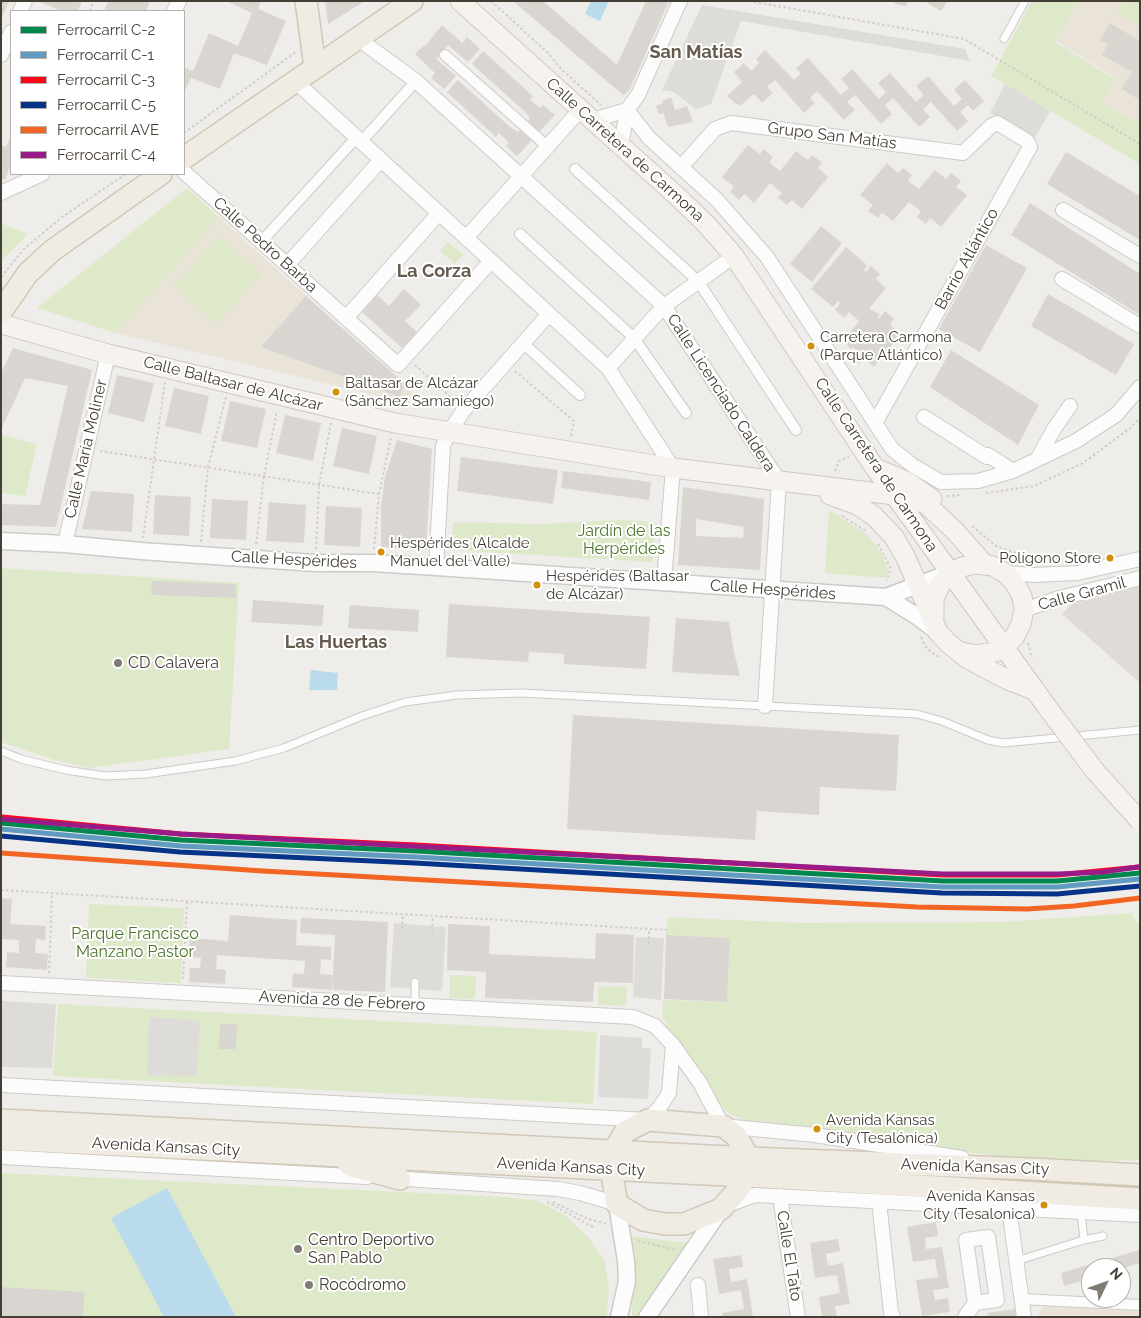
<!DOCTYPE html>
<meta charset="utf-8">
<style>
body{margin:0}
#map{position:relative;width:1141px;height:1318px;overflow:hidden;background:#efede9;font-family:Raleway,sans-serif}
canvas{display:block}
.frame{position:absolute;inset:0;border:2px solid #453e35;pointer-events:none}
.legend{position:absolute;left:10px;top:10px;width:175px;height:165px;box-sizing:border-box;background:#fff;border:1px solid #b5b2ae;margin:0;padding:6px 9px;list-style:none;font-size:15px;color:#453e35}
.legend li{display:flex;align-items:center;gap:10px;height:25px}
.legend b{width:25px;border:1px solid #b5b2ae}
.north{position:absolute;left:1081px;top:1258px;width:50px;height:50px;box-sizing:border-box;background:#fff;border:1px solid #b5b2ae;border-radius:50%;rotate:48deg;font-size:14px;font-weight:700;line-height:20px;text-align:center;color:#453e35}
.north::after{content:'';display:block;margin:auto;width:18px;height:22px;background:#807b74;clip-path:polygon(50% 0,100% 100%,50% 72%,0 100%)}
</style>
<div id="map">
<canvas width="1141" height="1318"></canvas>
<div class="frame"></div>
<ul class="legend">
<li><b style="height:6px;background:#00874d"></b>Ferrocarril C-2</li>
<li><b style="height:6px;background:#619bc1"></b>Ferrocarril C-1</li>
<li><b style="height:6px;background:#ff061d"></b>Ferrocarril C-3</li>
<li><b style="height:6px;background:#053388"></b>Ferrocarril C-5</li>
<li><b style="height:6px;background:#f26522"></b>Ferrocarril AVE</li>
<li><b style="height:6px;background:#991b87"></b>Ferrocarril C-4</li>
</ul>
<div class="north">N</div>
</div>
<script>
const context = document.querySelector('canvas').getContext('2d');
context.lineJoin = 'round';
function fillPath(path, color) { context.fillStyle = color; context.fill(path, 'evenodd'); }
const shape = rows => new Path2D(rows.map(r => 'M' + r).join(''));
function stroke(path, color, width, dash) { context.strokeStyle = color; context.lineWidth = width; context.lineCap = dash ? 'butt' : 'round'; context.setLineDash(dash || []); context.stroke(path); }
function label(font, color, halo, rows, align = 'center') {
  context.font = font + ' Raleway,sans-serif'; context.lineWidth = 4; context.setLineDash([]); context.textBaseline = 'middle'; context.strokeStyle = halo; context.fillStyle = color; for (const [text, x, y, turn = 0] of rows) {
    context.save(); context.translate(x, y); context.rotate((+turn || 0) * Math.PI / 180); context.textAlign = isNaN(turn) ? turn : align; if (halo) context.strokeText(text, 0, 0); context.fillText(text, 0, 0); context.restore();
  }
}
fillPath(shape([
 [1140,586,1140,683,1062,614,1072,604]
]), '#dfdcd7');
fillPath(shape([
 [1079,1,1140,1,1140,124,1102,102,1116,78,1056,41],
 [219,217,414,394,408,403,116,333],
 [1044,1306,1140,1311,1140,1317,1038,1317,1038,1315]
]), '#eae4d8');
fillPath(shape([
 [1032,1,1079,1,1055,42,1115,79,1102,102,1140,125,1140,164,991,76],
 [1123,1,1140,1,1140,26,1116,12],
 [187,188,219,217,116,333,37,308],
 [1,223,28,234,1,261],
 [218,236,262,274,216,324,174,287],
 [448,242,463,255,455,264,440,251],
 [2,435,37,444,25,496,1,493],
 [829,510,865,533,877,546,889,570,885,578,825,573],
 [620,520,655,522,652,562,452,550,453,522,540,524],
 [1,568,239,583,229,749,89,768,55,760,1,742],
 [89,904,184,908,181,983,86,978],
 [1132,913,1136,922,1140,921,1140,1160,1042,1162,748,1123,727,1112,715,1099,704,1077,691,1057,665,1026,667,1024,662,1018,663,1000,727,1002,730,938,666,935,668,917,800,923,1002,922],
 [450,975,476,976,475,999,449,998],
 [598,986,627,987,626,1006,598,1005],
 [58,1004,597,1032,593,1104,53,1076],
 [1,1173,507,1197,539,1201,566,1216,588,1237,604,1260,609,1287,607,1317,1,1317],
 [630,1236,689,1243,640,1317,632,1317]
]), '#dee9ca');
fillPath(shape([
 [702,5,965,49,970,61,741,21,711,104,696,109,674,92,662,90],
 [1005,84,1050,111,1034,139,990,113],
 [394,923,446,927,442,991,390,987],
 [636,937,664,938,661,1000,633,997],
 [1,1001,56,1004,52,1068,1,1067],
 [149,1017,200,1021,197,1076,147,1075],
 [600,1035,642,1038,642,1048,651,1049,648,1099,598,1097]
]), '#dedcd9');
fillPath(shape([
 [591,1,609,1,600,21,585,14],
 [311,670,338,673,337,690,309,690],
 [167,1188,236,1317,164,1317,145,1281,111,1218]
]), '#badbec');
fillPath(shape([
 [1,1,9,1,1,19],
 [38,1,82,1,78,11,61,11],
 [108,1,150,1,146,11,104,11],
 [226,1,261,1,258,9,286,21,267,65,234,53,220,89,191,78,184,93,184,67,193,71,209,33,238,46,252,13],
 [325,1,365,1,328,24],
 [513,1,543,1,617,65,646,1,669,1,630,89,627,93,623,95],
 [894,1,908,1,906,6,895,4],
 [924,1,947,1,941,11],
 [1110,23,1140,41,1140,100,1121,89,1132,72,1102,55,1108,44,1100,40],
 [442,25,462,43,467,37,480,49,468,62,448,45,436,59,456,76,444,89,431,78,435,73,415,54,424,45,425,46],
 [765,50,794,80,801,74,796,68,808,58,841,95,849,88,841,79,852,69,879,99,886,92,878,83,890,73,916,102,924,95,916,86,928,76,954,106,962,99,954,90,965,80,984,101,973,111,968,105,960,112,968,121,957,131,931,102,923,109,930,117,919,127,893,98,885,105,892,114,881,124,855,95,847,102,855,110,844,120,817,91,810,98,815,103,804,113,775,80,767,87,773,93,762,103,754,94,741,105,736,104,727,96,742,82,734,72,744,63,751,71,759,63,756,59],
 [483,51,533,96,530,100,540,108,543,105,555,115,539,132,528,121,530,118,524,111,472,64],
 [458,80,510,127,518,132,521,129,532,140,517,156,506,146,509,142,502,136,499,133,496,137,447,92],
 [671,97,675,110,687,106,693,122,668,127,663,113,659,114,656,106,663,103,662,101],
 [11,136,11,165,5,180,1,178,1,145,6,147],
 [748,145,760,154,764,149,773,157,769,162,780,171,796,151,808,160,812,155,822,163,818,168,828,177,802,209,792,200,787,205,778,198,782,193,770,183,754,203,744,194,739,200,730,192,734,187,722,177],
 [1066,152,1140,196,1140,240,1047,184],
 [887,163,898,173,903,168,912,175,908,181,919,189,935,170,946,179,951,173,961,181,956,187,967,195,941,227,930,218,926,224,917,217,921,211,909,202,893,221,882,213,878,218,868,211,873,205,860,195],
 [1030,203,1140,274,1140,315,1011,235],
 [821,226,842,243,812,282,790,264],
 [986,245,1027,268,980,352,939,329],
 [846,247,867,265,864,270,866,272,871,266,880,274,876,279,886,288,869,309,880,314,877,317,879,319,885,311,894,319,890,325,901,334,874,367,863,358,859,364,849,355,855,349,853,347,851,349,843,341,859,321,849,312,845,318,835,310,840,303,838,301,833,307,811,289],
 [404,289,421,305,405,321,417,332,402,348,362,312,377,295,389,306],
 [1048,294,1134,344,1116,375,1031,326],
 [306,296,404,383,400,397,261,347],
 [13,348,92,370,56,527,1,525,1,504,40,505,68,386,25,378,1,430,1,373],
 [951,350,1039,405,1018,445,930,387],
 [117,375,154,383,144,422,108,413],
 [174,388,209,396,201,434,165,426],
 [230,401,266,409,257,448,221,441],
 [285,415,321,423,313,461,276,453],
 [342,428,377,436,369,474,333,466],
 [397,440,432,449,426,550,381,547,381,505,385,477],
 [461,457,558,470,553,504,457,491],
 [563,471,651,482,649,500,561,488],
 [683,487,764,499,760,570,678,565],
 [696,519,744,527,743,538,696,536],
 [91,491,134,494,132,532,82,529],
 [155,495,191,497,189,536,153,534],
 [212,499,248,501,246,540,210,538],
 [269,502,306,505,304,543,266,541],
 [326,506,362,508,360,547,324,545],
 [152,581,236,584,236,598,151,595],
 [253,600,324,605,322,626,251,622],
 [449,604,650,617,646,669,564,664,564,654,529,652,528,662,446,657],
 [350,605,419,610,418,632,348,628],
 [676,618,729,622,734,652,740,676,672,672],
 [573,715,899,735,896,791,820,787,819,815,757,811,755,840,567,829],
 [1,898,12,899,10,924,46,926,45,940,36,939,35,953,48,954,47,970,6,967,7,952,19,953,19,940,1,939],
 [230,915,297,920,296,945,331,947,331,960,321,959,320,974,333,975,335,935,300,933,301,918,388,922,385,992,333,990,333,977,332,990,292,987,293,973,304,974,305,961,217,955,216,969,226,970,225,984,189,982,190,968,200,968,201,958,188,957,190,938,228,941],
 [448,924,490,926,489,954,595,959,596,933,634,935,633,983,594,982,593,1002,485,998,486,972,447,970],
 [666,935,730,938,727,1002,664,999],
 [220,1024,237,1024,236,1049,219,1049],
 [936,1222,938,1236,925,1238,926,1249,942,1247,949,1288,933,1290,935,1300,948,1298,950,1312,922,1316,916,1280,938,1277,935,1259,913,1262,907,1227],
 [838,1239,840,1251,826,1254,828,1266,843,1263,850,1304,835,1306,837,1317,822,1317,819,1297,840,1293,837,1275,815,1278,810,1243],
 [1139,1250,1140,1263,1121,1269,1091,1268,1091,1278,1064,1286,1061,1273],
 [741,1255,743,1267,729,1269,731,1282,747,1279,753,1317,723,1317,722,1313,744,1309,741,1290,719,1294,713,1259],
 [1,1287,84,1292,83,1317,1,1317],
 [1016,1309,1017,1317,988,1317,987,1313]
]), '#d9d6d1');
const service = shape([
 [1004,39,1025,1],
 [1,751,21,759,66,770,105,776,146,774,235,761,284,748,362,716,405,702,457,695,522,693,917,714,942,721,988,740,1003,743,1140,730],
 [415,1005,415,982],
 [1081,1212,1084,1240,1103,1236],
 [1016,1261,1084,1240]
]);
const pedestrian = shape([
 [445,55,548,147],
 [361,142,416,81],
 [575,169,698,281,796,430],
 [520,234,634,338,686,413],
 [261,242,356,138],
 [523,343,580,395],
 [1021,1299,1140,1305]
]);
const minor = shape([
 [20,11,25,1],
 [174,11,179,1],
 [357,38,416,81,664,306,779,481,765,706],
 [1,55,11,32],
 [295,81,608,368,673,468,664,582],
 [627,110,649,138,717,200,767,257,892,449,912,465,941,482,978,481,1013,471,1076,441,1116,415,1140,387],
 [593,120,627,110],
 [621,146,627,110,638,95,680,1],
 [681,167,715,129,731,123,963,153,991,126,997,123,1027,141,1030,147,875,423],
 [184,172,346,318],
 [1,193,42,174],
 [1063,210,1140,256],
 [439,213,346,318,398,365,491,261],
 [466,238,581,109],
 [287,265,381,160],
 [1062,279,1140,326],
 [608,368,664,306,734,256],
 [924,417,987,457,988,455,1013,471],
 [1038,458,1054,429,1070,406],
 [65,544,108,354],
 [436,567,443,446,449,432,464,410,549,314],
 [1005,573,1033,575,1077,573,1140,559],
 [1024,610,1056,599,1140,578],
 [1,983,633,1017,655,1026,673,1045,700,1083,723,1126,815,1135,962,1158],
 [1,1085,648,1120,660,1107,669,1093,673,1045],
 [1,1157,367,1177],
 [391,1178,558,1189,580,1193,617,1204],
 [780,1196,798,1317],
 [879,1201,891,1313,893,1317],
 [728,1205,755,1195,1140,1215],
 [1009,1208,1024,1317],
 [988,1237,997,1300,975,1303,966,1240,988,1237],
 [698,1285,701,1317],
 [965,1317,975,1303]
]);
const tertiary = shape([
 [1,541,65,544,141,551,315,563,372,563,436,567,886,597,950,573],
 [886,597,918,617,938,632],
 [617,1204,626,1261,627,1281,619,1317],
 [647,1317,721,1209]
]);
const secondary = shape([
 [460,1,678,197,707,225,734,256,875,468,1047,707],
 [1,324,108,354,395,423,673,468,911,497,927,505,954,530,985,565],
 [875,468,908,482,932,499],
 [830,495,855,504,862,508,874,516,894,537,906,558,938,632,948,643,968,659,1008,680,1036,691],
 [934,618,934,599,940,585,950,573,962,567,975,564,993,566,1005,573,1014,582,1022,596,1024,610,1021,624,1015,636,1004,648,995,652,976,655,962,652]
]);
const primary = shape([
 [306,1,315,67],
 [184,158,412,1],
 [1,312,28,273,53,250,161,174],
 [1,1120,749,1158,1032,1169,1140,1175],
 [648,1120,723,1126,736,1136,749,1158,747,1176,736,1192,721,1209,684,1224,665,1224,643,1220,617,1204,611,1169,614,1151,625,1132,648,1120],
 [1,1139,766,1177,1140,1199],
 [349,1165,400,1179]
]);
stroke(service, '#cdcbc7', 9);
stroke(pedestrian, '#cdcbc7', 12);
stroke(minor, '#cdcbc7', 16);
stroke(tertiary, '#cdcbc7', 19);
stroke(secondary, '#cec9c0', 21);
stroke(primary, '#d1c8b7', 24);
stroke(shape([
 [491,1,548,53,561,69,601,105],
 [749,1,964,39,1140,144],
 [90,11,94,1],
 [184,133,296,52],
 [1,277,24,249,62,217,126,174],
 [415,365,456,402],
 [515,371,574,421,571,436],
 [100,451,379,494],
 [835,471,839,461,849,457],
 [986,493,1034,486,1083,463,1129,429,1140,418],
 [947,496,961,495],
 [842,516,866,531],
 [972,526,996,546,1027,557,1027,562],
 [143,538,165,382],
 [201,542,208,467,226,397],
 [256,544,264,476,277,411],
 [878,544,891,569,886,581],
 [316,549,319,485,331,423],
 [374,549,379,494,391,437],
 [921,637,927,649,939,657],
 [1028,643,1032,658],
 [1,890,667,930],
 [402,929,403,914],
 [432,931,433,916],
 [649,944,649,929],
 [49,973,52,893],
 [183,979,187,901],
 [547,1202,595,1228],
 [553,1202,588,1219,607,1224],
 [638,1241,677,1250]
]), '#d0cdca', 2, [2.5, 2.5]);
stroke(service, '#fdfcfc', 7);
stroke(pedestrian, '#fdfcfc', 10);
stroke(minor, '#fdfcfc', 14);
stroke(tertiary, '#fdfcfc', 16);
stroke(secondary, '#f6f3ee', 19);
stroke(primary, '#f0ebe3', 21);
const secondaryBridge = shape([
 [1047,707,1095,771,1140,821]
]);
stroke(secondaryBridge, '#cec9c0', 21, []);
stroke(secondaryBridge, '#f6f3ee', 19);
stroke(shape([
 [1,823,181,840,416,851,943,881,1057,881,1140,873]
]), '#00874d', 5);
stroke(shape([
 [1,829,181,846,416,857,943,887,1057,887,1140,879]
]), '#619bc1', 5);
stroke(shape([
 [2,817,181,834,416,845,943,875,1057,875,1139,867]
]), '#ff061d', 5);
stroke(shape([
 [1,836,180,852,415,863,942,893,1057,894,1140,886]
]), '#053388', 5);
stroke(shape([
 [1,853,263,871,917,907,1027,909,1074,906,1140,898]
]), '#f26522', 5);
stroke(shape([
 [2,819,181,834,943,874,1059,874,1103,872,1138,867]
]), '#991b87', 5);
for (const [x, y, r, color] of [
 [811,346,4.5,"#d3910b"],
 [336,392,4.5,"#d3910b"],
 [381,552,4.5,"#d3910b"],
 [1110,558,4.5,"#d3910b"],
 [537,585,4.5,"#d3910b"],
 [118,663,5,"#807b74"],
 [817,1129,4.5,"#d3910b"],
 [1044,1205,4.5,"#d3910b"],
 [298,1249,5,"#807b74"],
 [309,1285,5,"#807b74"]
]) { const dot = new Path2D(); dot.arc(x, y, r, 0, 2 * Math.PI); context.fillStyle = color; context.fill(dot); stroke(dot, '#fff', 2); }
label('15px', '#453e35', '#fff', [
 ["Carretera Carmona",820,337],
 ["(Parque Atlántico)",820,355],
 ["Baltasar de Alcázar",345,383],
 ["(Sánchez Samaniego)",345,401],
 ["Hespérides (Alcalde",390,543],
 ["Manuel del Valle)",390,561],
 ["Polígono Store",1101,558,"right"],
 ["Hespérides (Baltasar",546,576],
 ["de Alcázar)",546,594],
 ["Avenida Kansas",826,1120],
 ["City (Tesalónica)",826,1138],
 ["Avenida Kansas",1035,1196,"right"],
 ["City (Tesalonica)",1035,1214,"right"]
], 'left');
label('16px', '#453e35', '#fff', [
 ["Grupo San Matías",832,136,7],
 ["Calle Carretera de Carmona",625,150,42],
 ["Calle Pedro Barba",265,245,42],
 ["Barrio Atlántico",967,259,-61],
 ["Calle Baltasar de Alcázar",233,384,14],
 ["Calle Licenciado Caldera",721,393,57],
 ["Calle María Moliner",86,449,-77],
 ["Calle Carretera de Carmona",876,465,56],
 ["Calle Hespérides",294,560,3],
 ["Calle Hespérides",773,590,4],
 ["Calle Gramil",1082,594,-15],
 ["Avenida 28 de Febrero",342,1001,3],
 ["Avenida Kansas City",166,1147,3],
 ["Avenida Kansas City",571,1167,3],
 ["Avenida Kansas City",975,1167,2],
 ["Calle El Tato",789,1256,81]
]);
label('16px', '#4b742b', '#fff', [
 ["Jardín de las",624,531],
 ["Herpérides",624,549],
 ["Parque Francisco",135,934],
 ["Manzano Pastor",135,952]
]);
label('16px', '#453e35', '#fff', [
 ["CD Calavera",128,663],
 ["Centro Deportivo",308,1240],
 ["San Pablo",308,1258],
 ["Rocódromo",319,1285]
], 'left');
label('bold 18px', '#675b4d', '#fff', [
 ["San Matías",696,53],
 ["La Corza",434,272],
 ["Las Huertas",336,643]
]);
</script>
